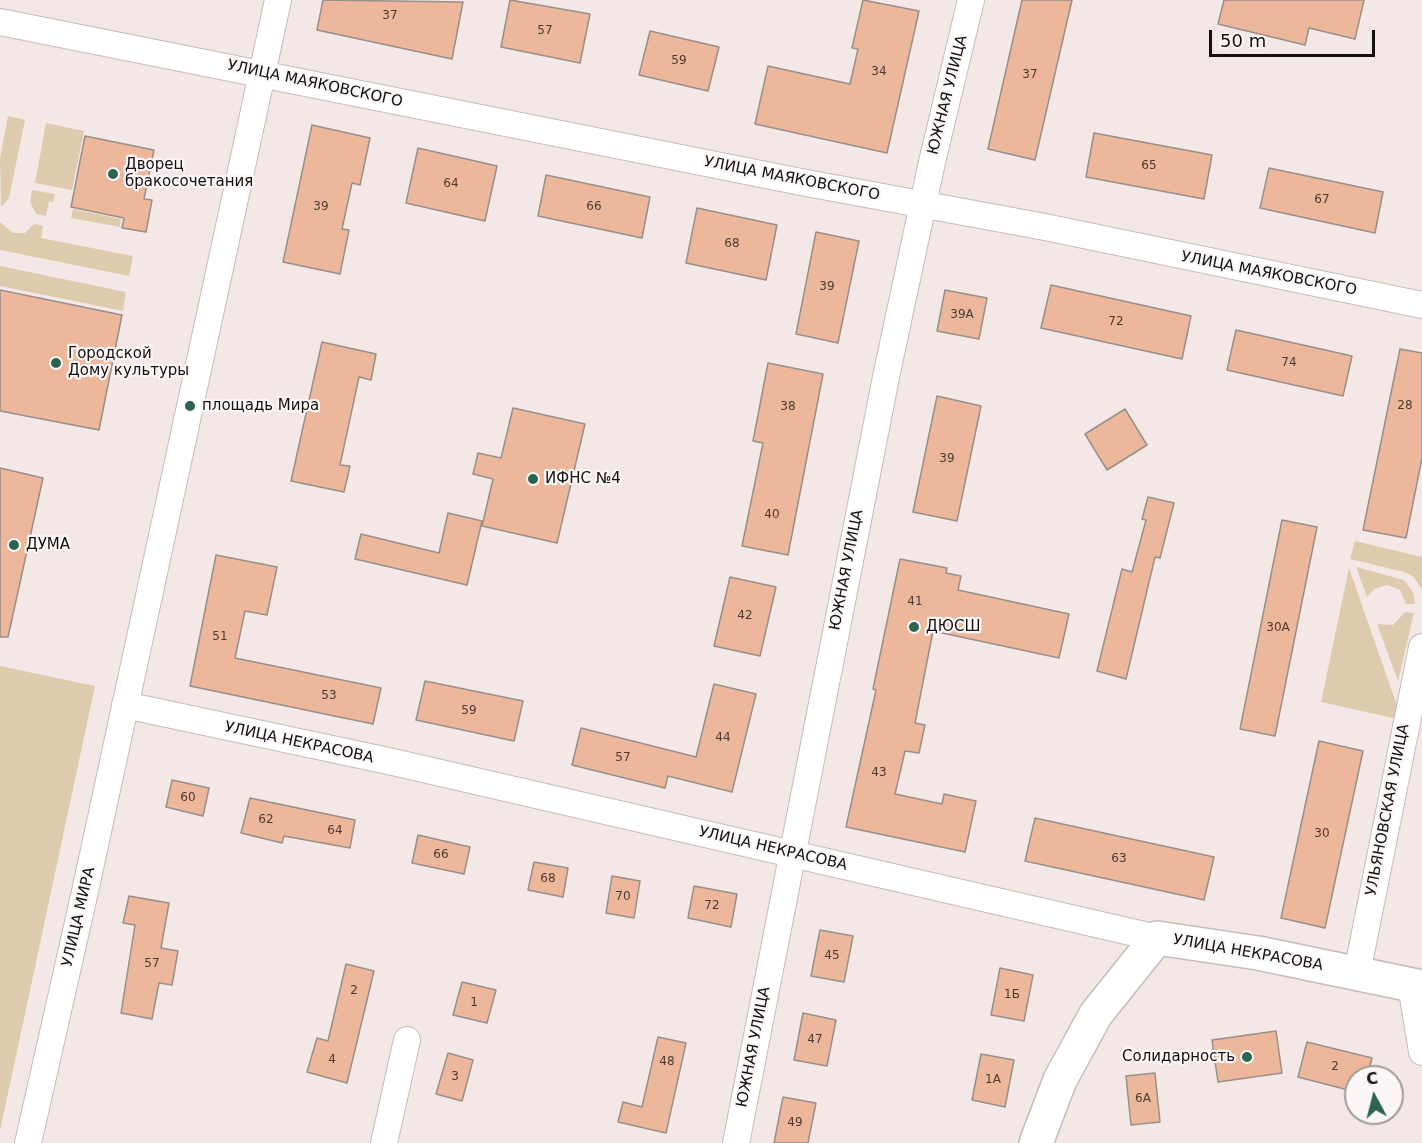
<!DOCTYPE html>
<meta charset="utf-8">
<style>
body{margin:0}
#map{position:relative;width:1422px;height:1143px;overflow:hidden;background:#f4e8e7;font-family:"DejaVu Sans",sans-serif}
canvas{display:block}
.north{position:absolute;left:1344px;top:1065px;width:60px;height:60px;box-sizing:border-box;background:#fdf6f6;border:2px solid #a09a9a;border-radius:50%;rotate:353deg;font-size:16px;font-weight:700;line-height:24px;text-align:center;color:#141010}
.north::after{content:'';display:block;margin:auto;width:21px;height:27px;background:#2a6550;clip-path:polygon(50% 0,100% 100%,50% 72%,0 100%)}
.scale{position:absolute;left:1209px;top:30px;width:166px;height:27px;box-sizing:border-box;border:3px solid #141010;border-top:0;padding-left:8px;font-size:18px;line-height:21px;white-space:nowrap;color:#141010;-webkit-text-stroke:4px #fdf6f6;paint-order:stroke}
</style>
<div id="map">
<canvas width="1422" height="1143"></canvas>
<div class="north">С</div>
<div class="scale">50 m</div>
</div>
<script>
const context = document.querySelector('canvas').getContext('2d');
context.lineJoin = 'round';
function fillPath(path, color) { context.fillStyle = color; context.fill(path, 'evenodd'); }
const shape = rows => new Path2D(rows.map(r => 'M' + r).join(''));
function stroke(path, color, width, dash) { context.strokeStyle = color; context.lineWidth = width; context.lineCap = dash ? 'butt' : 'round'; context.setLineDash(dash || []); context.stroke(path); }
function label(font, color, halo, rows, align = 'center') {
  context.font = font + ' "DejaVu Sans",sans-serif'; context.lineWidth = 4.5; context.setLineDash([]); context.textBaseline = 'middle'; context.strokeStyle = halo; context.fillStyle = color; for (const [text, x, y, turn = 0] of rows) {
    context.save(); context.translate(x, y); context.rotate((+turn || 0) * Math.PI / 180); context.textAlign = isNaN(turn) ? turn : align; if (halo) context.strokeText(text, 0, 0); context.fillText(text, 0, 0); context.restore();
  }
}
fillPath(shape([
 [8,116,25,120,9,198,1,207,0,158],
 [46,123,84,131,72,190,35,183],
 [32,190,55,194,53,202,49,201,46,216,36,214,30,202],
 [73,209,121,219,120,227,71,218],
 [0,222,13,233,25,233,34,224,43,226,41,238,133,256,129,276,0,250],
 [0,266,126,292,123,311,0,286],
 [1355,541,1422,557,1422,590,1413,576,1404,572,1350,559],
 [1356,567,1404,580,1413,592,1415,604,1406,604,1400,590,1387,585,1374,589,1367,597],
 [1349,568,1402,720,1321,702],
 [1405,612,1414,613,1398,681,1377,624,1393,625],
 [0,666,95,686,0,1131]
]), '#decbae');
const building = shape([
 [323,0,463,2,452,59,317,30,323,0],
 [510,0,590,14,580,63,501,47,510,0],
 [863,0,919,11,887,153,755,124,768,66,850,84,858,49,852,48,863,0],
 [1022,0,1072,0,1035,160,988,149,1022,0],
 [1224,0,1364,0,1355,39,1309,28,1305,45,1218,24,1224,0],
 [650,31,719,47,708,91,639,75,650,31],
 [312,125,370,138,360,185,352,183,342,229,349,230,340,274,283,262,312,125],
 [1094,133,1212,155,1204,199,1086,177,1094,133],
 [85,136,154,150,144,199,152,200,146,232,122,228,124,218,71,207,85,136],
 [418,148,497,166,485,221,406,203,418,148],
 [1269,168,1383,192,1375,233,1260,208,1269,168],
 [546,175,650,197,642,238,538,216,546,175],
 [697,208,777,225,766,280,686,263,697,208],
 [816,232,859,241,838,343,796,334,816,232],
 [1051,285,1191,316,1182,359,1041,328,1051,285],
 [0,290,122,315,99,430,0,411,0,290],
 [945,290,987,298,979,339,937,331,945,290],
 [1236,330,1352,356,1343,396,1227,370,1236,330],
 [322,342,376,354,371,380,359,377,340,465,350,466,344,492,291,481,322,342],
 [1400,349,1422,353,1422,458,1406,538,1363,530,1400,349],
 [768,363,823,374,788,555,742,546,763,443,753,441,768,363],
 [937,396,981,406,957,521,913,512,937,396],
 [513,408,585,424,557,543,482,526,493,479,473,474,478,453,501,458,513,408],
 [1125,409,1147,445,1107,470,1085,434,1125,409],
 [0,468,43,478,8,637,0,637,0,468],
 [1148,497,1174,503,1160,558,1155,557,1126,679,1097,671,1122,569,1132,572,1146,520,1142,519,1148,497],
 [448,513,482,521,467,585,355,559,361,534,439,553,448,513],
 [1282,520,1317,527,1275,736,1240,729,1282,520],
 [216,555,277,567,267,615,245,611,235,658,381,688,373,724,190,686,216,555],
 [900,559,947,568,946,573,961,576,958,590,1069,614,1059,658,933,631,915,723,925,725,919,753,905,751,895,794,942,804,944,794,976,801,965,852,846,827,876,690,873,689,900,559],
 [730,577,776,587,760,656,714,646,730,577],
 [425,681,523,701,514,741,416,720,425,681],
 [714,684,756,694,732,792,668,776,665,788,572,765,581,728,696,757,714,684],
 [1319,741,1363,751,1325,928,1281,918,1319,741],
 [172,780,209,788,203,816,166,807,172,780],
 [250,798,355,820,350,848,284,836,282,843,241,833,250,798],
 [1035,818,1214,857,1204,900,1025,861,1035,818],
 [418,835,470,847,464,874,412,863,418,835],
 [534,862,568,868,563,897,528,890,534,862],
 [612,876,640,881,634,918,606,913,612,876],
 [694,886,737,894,731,927,688,918,694,886],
 [129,896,169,903,161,948,178,951,172,985,159,983,152,1019,121,1013,135,925,123,923,129,896],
 [820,930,853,936,844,982,811,976,820,930],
 [346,964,374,971,347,1083,307,1072,317,1038,328,1041,346,964],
 [1000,968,1033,975,1024,1021,991,1015,1000,968],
 [462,982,496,990,487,1023,453,1015,462,982],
 [803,1013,836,1020,827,1066,794,1060,803,1013],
 [1276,1031,1282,1073,1218,1082,1212,1040,1276,1031],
 [658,1037,686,1043,666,1133,618,1122,623,1102,642,1107,658,1037],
 [1307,1042,1372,1058,1367,1077,1356,1077,1356,1092,1298,1077,1307,1042],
 [448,1053,473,1060,462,1101,436,1094,448,1053],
 [981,1054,1014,1060,1005,1107,972,1100,981,1054],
 [1155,1073,1160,1122,1131,1125,1126,1076,1155,1073],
 [783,1097,816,1103,808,1143,774,1143,783,1097]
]);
fillPath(building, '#ecb79b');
stroke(building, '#988f8a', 1.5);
const minor = shape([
 [0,22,801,182,1045,227,1422,305],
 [125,705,393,762,1157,938],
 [1357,973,1422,647],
 [1411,985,1422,1052],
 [28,1143,84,896,278,0],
 [384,1143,407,1040],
 [736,1143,886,377,932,162,971,0]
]);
const major = shape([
 [1036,1143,1060,1080,1096,1014,1157,938,1258,953,1422,987]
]);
stroke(minor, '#c7bbbb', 28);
stroke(major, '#c7bbbb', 36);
stroke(minor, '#fff', 26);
stroke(major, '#fff', 33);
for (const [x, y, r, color] of [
 [113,174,6,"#2a6550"],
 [56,363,6,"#2a6550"],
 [190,406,6,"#2a6550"],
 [533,479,6,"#2a6550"],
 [14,545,6,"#2a6550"],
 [914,627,6,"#2a6550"],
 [1247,1057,6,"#2a6550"]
]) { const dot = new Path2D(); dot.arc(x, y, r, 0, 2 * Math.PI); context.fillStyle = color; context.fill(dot); stroke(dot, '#fdf6f6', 2); }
label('12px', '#4a3a33', null, [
 ["37",390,16],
 ["57",545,31],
 ["59",679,61],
 ["34",879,72],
 ["37",1030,75],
 ["65",1149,166],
 ["64",451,184],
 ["67",1322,200],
 ["39",321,207],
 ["66",594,207],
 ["68",732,244],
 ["39",827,287],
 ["39А",962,315],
 ["72",1116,322],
 ["74",1289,363],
 ["28",1405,406],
 ["38",788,407],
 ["39",947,459],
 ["40",772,515],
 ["41",915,602],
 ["42",745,616],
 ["30А",1278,628],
 ["51",220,637],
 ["53",329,696],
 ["59",469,711],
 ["44",723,738],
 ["57",623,758],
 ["43",879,773],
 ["60",188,798],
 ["62",266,820],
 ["64",335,831],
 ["30",1322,834],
 ["66",441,855],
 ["63",1119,859],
 ["68",548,879],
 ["70",623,897],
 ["72",712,906],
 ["45",832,956],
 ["57",152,964],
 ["2",354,991],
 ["1Б",1012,995],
 ["1",474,1003],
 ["47",815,1040],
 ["4",332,1060],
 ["48",667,1062],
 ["2",1335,1067],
 ["3",455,1077],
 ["1А",993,1080],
 ["6А",1143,1099],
 ["49",795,1123]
]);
label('15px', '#141010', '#fdf6f6', [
 ["УЛИЦА МАЯКОВСКОГО",315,84,12],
 ["ЮЖНАЯ УЛИЦА",948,95,-76],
 ["УЛИЦА МАЯКОВСКОГО",792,179,11],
 ["УЛИЦА МАЯКОВСКОГО",1269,274,11],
 ["ЮЖНАЯ УЛИЦА",847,570,-79],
 ["УЛИЦА НЕКРАСОВА",299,743,12],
 ["УЛЬЯНОВСКАЯ УЛИЦА",1388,810,-79],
 ["УЛИЦА НЕКРАСОВА",773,849,13],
 ["УЛИЦА МИРА",79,917,-77],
 ["УЛИЦА НЕКРАСОВА",1248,953,10],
 ["ЮЖНАЯ УЛИЦА",754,1047,-79]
]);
label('15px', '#141010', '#fdf6f6', [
 ["Дворец",125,165],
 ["бракосочетания",125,182],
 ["Городской",68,354],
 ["Дому культуры",68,371],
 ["площадь Мира",202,406],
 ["ИФНС №4",545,479],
 ["ДУМА",26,545],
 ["ДЮСШ",926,627],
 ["Солидарность",1235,1057,"right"]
], 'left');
</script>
